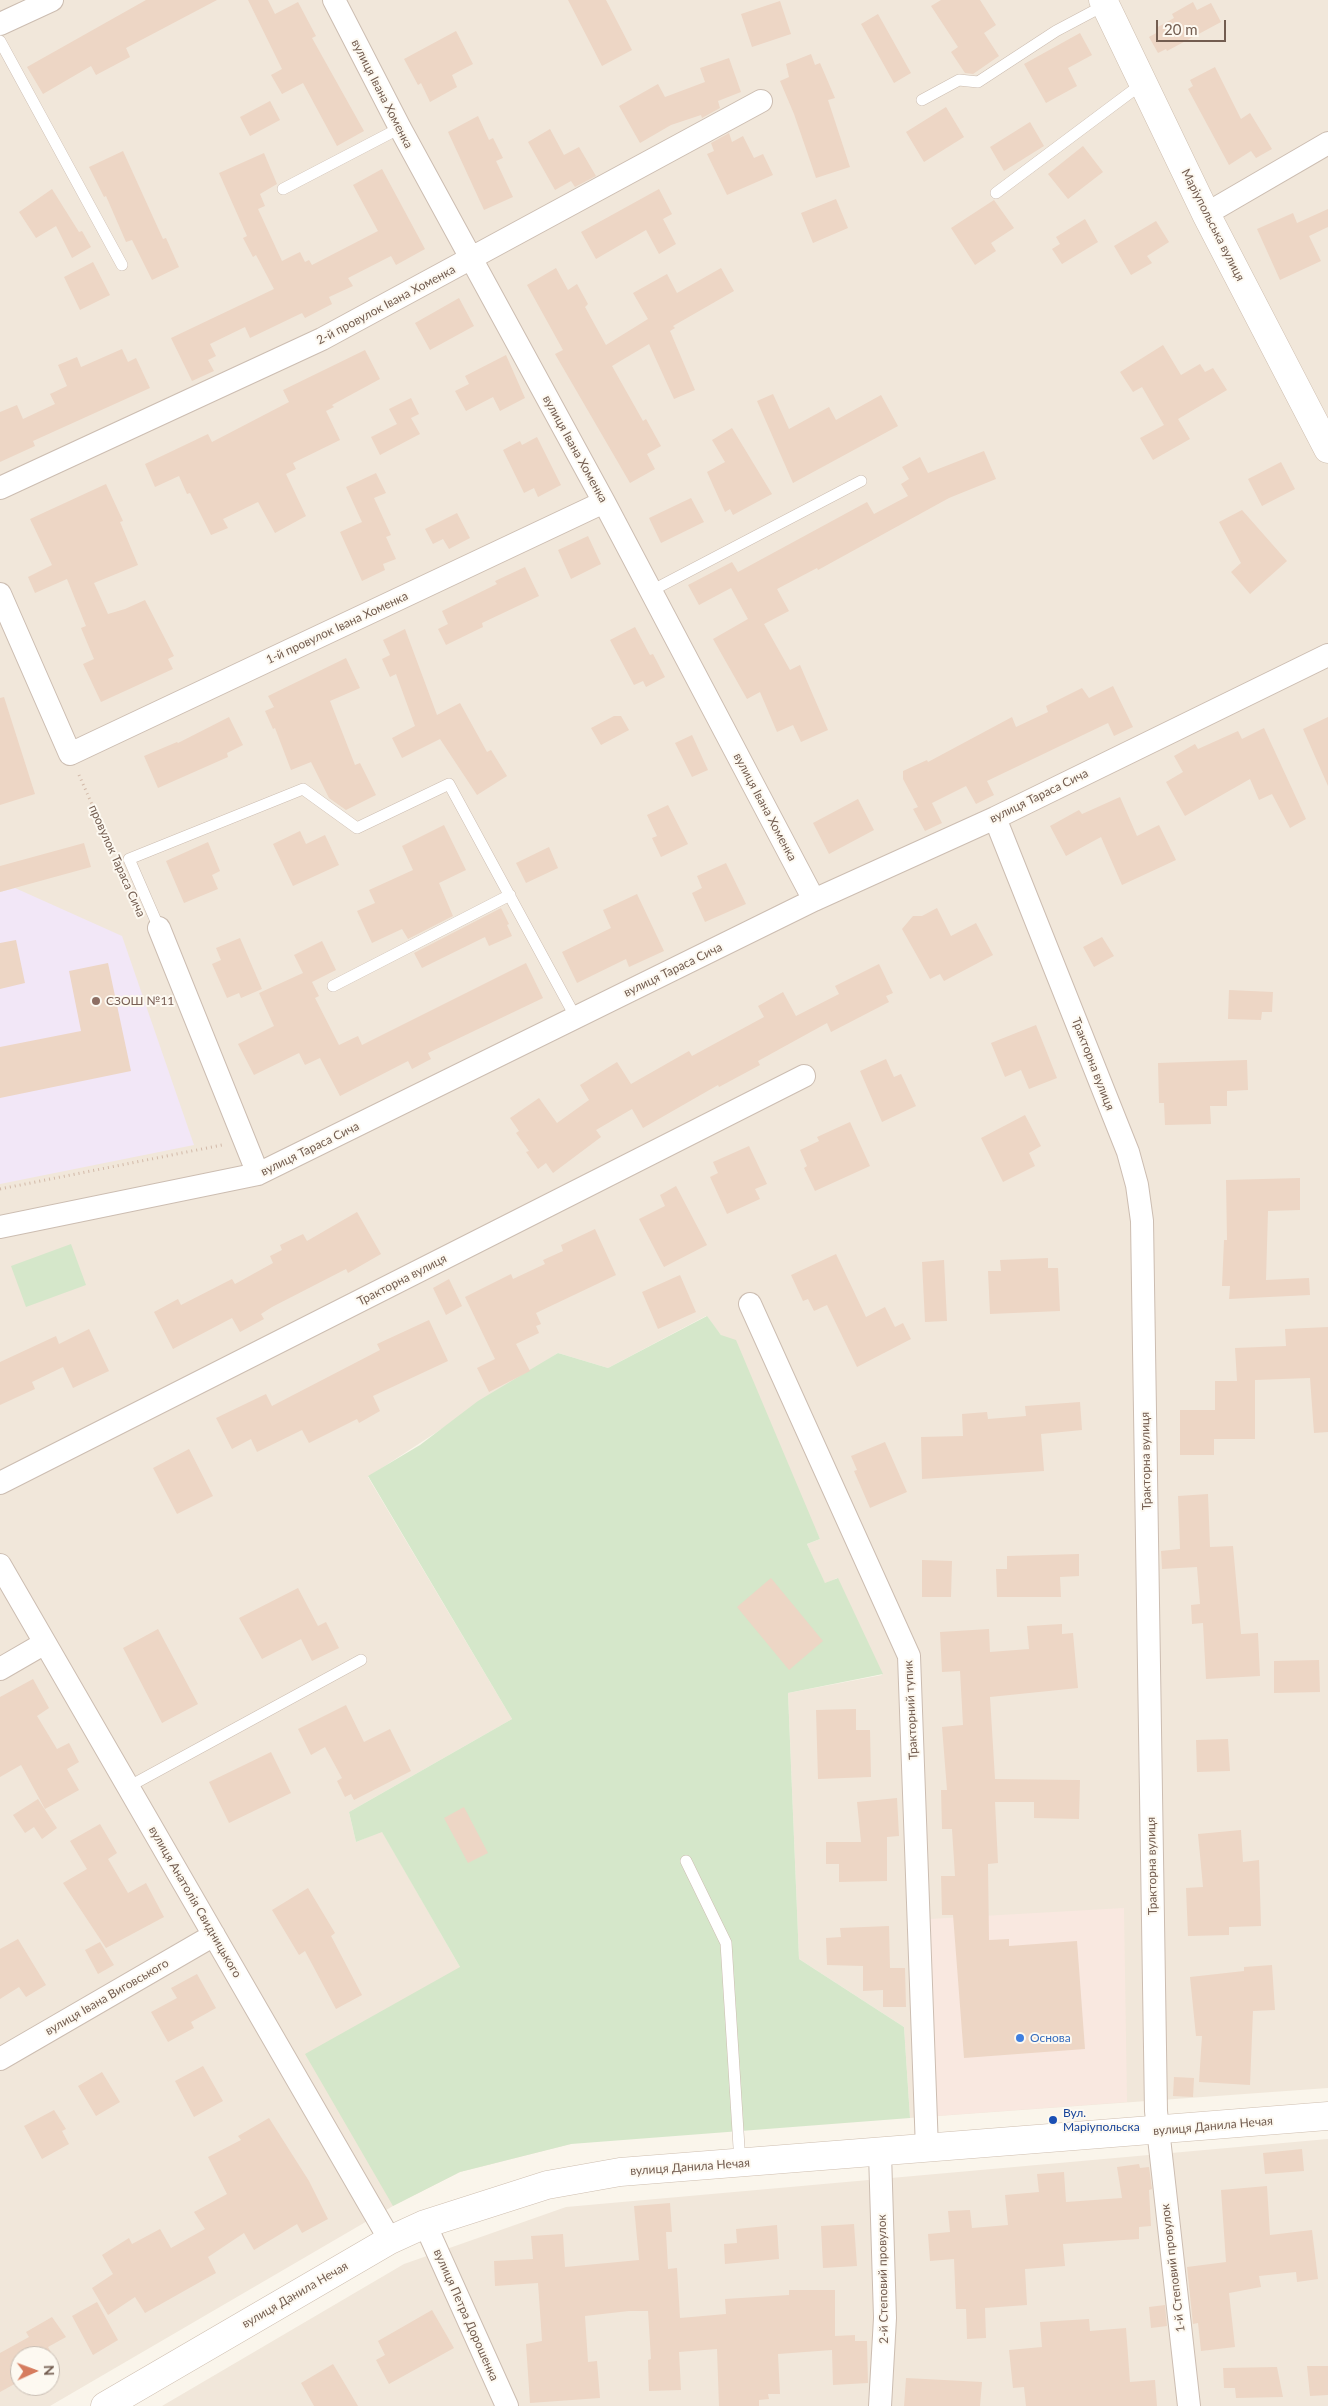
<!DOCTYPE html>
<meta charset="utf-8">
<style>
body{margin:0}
#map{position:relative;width:1328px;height:2406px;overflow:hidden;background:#faf5eb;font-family:Lato,sans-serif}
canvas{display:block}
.north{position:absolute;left:10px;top:2346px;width:50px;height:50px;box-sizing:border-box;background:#fdf9f1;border:1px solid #c6bbb1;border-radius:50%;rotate:88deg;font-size:14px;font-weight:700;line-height:20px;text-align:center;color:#735d50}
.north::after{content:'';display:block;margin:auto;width:18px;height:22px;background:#d67c5e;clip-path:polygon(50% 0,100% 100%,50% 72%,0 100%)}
.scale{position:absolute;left:1156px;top:20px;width:70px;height:22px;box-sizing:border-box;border:2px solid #735d50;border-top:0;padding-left:6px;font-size:15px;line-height:18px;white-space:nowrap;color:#735d50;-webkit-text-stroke:4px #fdf9f1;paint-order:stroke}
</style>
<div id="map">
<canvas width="1328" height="2406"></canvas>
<div class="north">N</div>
<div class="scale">20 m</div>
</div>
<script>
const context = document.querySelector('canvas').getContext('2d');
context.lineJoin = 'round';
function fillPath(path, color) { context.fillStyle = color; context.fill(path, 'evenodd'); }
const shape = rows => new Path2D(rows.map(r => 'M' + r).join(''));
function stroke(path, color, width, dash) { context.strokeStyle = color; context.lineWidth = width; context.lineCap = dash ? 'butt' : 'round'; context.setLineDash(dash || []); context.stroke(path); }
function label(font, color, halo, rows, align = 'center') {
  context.font = font + ' Lato,sans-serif'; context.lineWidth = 4; context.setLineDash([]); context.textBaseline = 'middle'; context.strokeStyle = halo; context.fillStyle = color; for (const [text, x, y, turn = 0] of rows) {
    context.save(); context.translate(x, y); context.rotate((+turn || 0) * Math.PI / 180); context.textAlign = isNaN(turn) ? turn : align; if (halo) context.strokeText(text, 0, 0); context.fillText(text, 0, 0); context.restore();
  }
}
fillPath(shape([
 [0,0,1328,0,1328,2088,910,2118,904,2027,799,1959,788,1693,882,1675,837,1578,825,1584,807,1544,820,1539,721,1335,706,1316,608,1368,558,1353,368,1477,512,1719,349,1812,356,1842,382,1831,460,1967,571,2144,460,2172,393,2206,50,2406,0,2406],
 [20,2356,50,2356,50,2386,20,2386],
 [1328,2139,1328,2406,162,2406,404,2264,566,2207]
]), '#f1e7da');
fillPath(shape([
 [1124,1908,1127,2102,936,2116,930,1919]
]), '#f9e8e0');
fillPath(shape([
 [15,888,122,936,194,1145,0,1184,0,892]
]), '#f2e7f7');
fillPath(shape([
 [71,1244,86,1285,26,1307,11,1266],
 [707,1316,721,1335,736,1340,820,1539,807,1544,825,1583,838,1578,883,1674,788,1693,799,1959,904,2027,910,2118,571,2144,460,2172,393,2206,305,2054,460,1967,382,1832,356,1842,349,1812,512,1719,368,1476,420,1445,478,1401,558,1353,608,1368]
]), '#d5e7ca');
fillPath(shape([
 [146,0,217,0,126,48,130,57,96,75,91,66,43,94,27,67],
 [248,0,268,0,275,14,298,2,316,36,312,38,364,131,337,146,303,83,282,94,271,75,282,69],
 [568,0,606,0,632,50,602,66],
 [941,0,980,0,996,25,984,33,999,56,973,74,965,73,951,52,958,47,931,6],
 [780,1,791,34,752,47,741,14],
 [1193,2,1197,10,1211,3,1221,22,1167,51,1166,49,1158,53,1149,37,1158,32,1156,28,1174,18,1172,14],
 [878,14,911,73,894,83,861,24],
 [456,31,473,64,452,75,457,87,430,102,421,83,418,85,404,59],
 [1080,33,1092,55,1068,68,1077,86,1046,103,1024,64],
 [811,54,815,65,820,63,835,98,828,100,850,167,816,178,794,114,780,81,789,77,786,64],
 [729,58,741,92,718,101,720,108,702,118,701,115,671,125,640,143,619,106,658,84,665,97,705,82,700,68],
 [1215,67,1241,119,1250,113,1272,149,1256,158,1251,151,1229,165,1188,89,1193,86,1190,80],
 [270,101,280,120,250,136,240,117],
 [946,107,964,137,924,162,906,132],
 [478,116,489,140,493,138,503,158,496,161,513,197,484,210,448,132],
 [1030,122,1044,146,1004,171,990,147],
 [550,129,564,155,579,147,596,176,575,187,571,181,555,190,528,142],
 [729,133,732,142,743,136,754,158,763,154,773,175,727,195,707,154,714,151,711,143],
 [1083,146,1103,172,1068,199,1048,174],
 [123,151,163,239,166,238,179,267,152,280,132,240,126,242,106,196,104,197,89,167],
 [264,153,277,184,260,194,265,206,258,209,282,261,300,252,305,262,309,260,312,265,378,231,353,185,382,169,425,249,396,265,391,256,348,278,353,286,329,297,332,304,305,318,302,313,250,338,245,327,210,344,216,356,208,360,214,371,192,381,171,338,274,289,256,255,253,257,243,238,247,236,219,173],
 [52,189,79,232,82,231,91,247,72,258,56,226,36,238,19,212],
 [659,189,672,214,663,219,676,244,659,254,646,230,596,259,581,232],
 [836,199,848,228,813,243,801,213],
 [994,200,1014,228,991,243,996,251,975,265,951,228],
 [1328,209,1328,227,1309,236,1321,261,1280,280,1257,229,1293,213,1297,223],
 [1085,219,1098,242,1062,264,1052,249,1060,244,1056,237],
 [1156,221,1169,242,1147,256,1152,263,1131,275,1114,246],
 [93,262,110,295,80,310,64,277],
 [556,268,568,290,577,284,588,304,585,307,606,345,648,319,633,293,667,274,677,293,721,268,734,291,673,326,675,328,670,331,695,390,674,399,649,344,612,366,643,421,646,419,661,446,647,454,655,469,630,483,555,354,563,350,527,285],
 [459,298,474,326,430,350,415,323],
 [1163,345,1181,375,1200,364,1205,372,1213,368,1227,390,1178,419,1190,439,1153,460,1140,438,1164,425,1142,387,1133,392,1120,372],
 [122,349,128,362,136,358,150,388,33,441,35,446,0,462,0,412,17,405,23,419,55,404,50,394,67,386,58,365,77,357,81,367],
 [365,350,380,379,332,405,334,407,326,411,340,440,293,463,296,469,286,474,306,516,275,533,258,502,223,519,228,528,211,535,190,493,187,494,179,476,155,487,145,464,208,434,212,442,289,402,283,390],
 [506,355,525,398,500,411,493,397,466,411,455,391,469,384,465,376],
 [773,394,789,429,829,407,836,420,881,395,898,426,793,483,757,401],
 [411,398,419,414,411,418,420,434,380,455,371,437,397,424,389,409],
 [732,428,772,494,733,515,730,509,725,512,707,472,725,462,712,440],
 [537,437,561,485,538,497,534,488,524,493,503,450,520,441,522,445],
 [984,451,996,479,949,498,818,570,817,568,777,589,789,611,764,624,790,670,800,665,828,730,801,742,793,725,777,732,760,692,747,699,713,639,748,619,731,588,699,605,688,585,732,562,738,572,867,502,874,514,908,496,901,484,909,479,902,467,920,457,928,473],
 [1281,462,1295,489,1262,506,1248,479],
 [376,473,386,493,374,498,391,535,386,537,396,559,383,564,385,570,362,581,340,532,362,522,346,487],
 [106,484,123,521,120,522,138,565,94,583,108,614,125,609,145,600,174,656,168,659,173,669,101,702,83,664,94,659,81,628,86,626,67,579,35,593,28,577,52,565,30,519],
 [691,498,704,522,661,543,649,518],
 [1242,510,1287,561,1250,594,1231,572,1241,563,1219,522],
 [457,513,470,538,449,549,443,539,433,544,425,529],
 [588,536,601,564,571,579,558,550],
 [525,567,539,596,482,623,483,627,446,645,438,629,448,624,442,611,497,584,495,581],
 [635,627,650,655,653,654,665,677,646,687,643,681,634,685,610,640],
 [405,629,437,715,460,703,487,752,491,750,507,776,477,795,440,739,402,758,392,738,415,726,396,674,390,677,382,659,390,655,383,640],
 [346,658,360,688,330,701,355,765,360,763,376,795,346,810,329,798,311,762,291,770,275,728,273,729,265,711,274,707,268,696],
 [1113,686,1133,727,1114,736,1108,723,987,781,994,795,976,804,966,786,932,803,942,823,925,831,913,809,918,807,903,779,903,771,927,760,928,762,1012,717,1016,727,1048,712,1046,706,1082,688,1089,698],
 [4,697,35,794,0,805,0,698],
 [614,716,621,716,629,730,601,745,591,728],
 [229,717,243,745,227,753,228,757,158,788,144,756,177,742,178,743],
 [1328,717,1328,786,1303,729],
 [1264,728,1306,819,1290,828,1272,794,1259,800,1250,779,1185,816,1166,782,1183,772,1174,756,1195,744,1198,749,1238,731,1242,739],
 [692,735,708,770,692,777,675,743],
 [1120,797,1137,836,1159,825,1176,860,1122,885,1101,837,1066,856,1050,826,1079,810,1082,814],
 [858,799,874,830,829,854,813,823],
 [668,805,688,844,661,857,652,838,657,836,647,815],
 [444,825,466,870,439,883,453,916,408,939,402,929,372,943,357,911,375,903,369,890,413,870,402,846],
 [300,831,306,844,325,835,339,865,293,886,273,844],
 [208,842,220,871,212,875,218,889,184,903,166,861],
 [84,843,91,867,0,892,0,866],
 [549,847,558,868,526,883,516,863],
 [726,863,746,904,705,922,692,893,702,888,697,876],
 [637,894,664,951,629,967,626,959,577,983,562,952,611,928,603,910],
 [501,908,509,924,507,925,512,936,489,946,485,937,422,968,414,953],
 [937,908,951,936,976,923,993,955,944,981,940,974,930,979,902,929,913,916,922,916],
 [1102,937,1114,956,1094,967,1083,947],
 [240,938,262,989,241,998,239,993,227,998,212,964,221,960,216,948],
 [16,940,25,983,0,989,0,943],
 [322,941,336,970,312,982,319,996,315,998,339,1045,358,1036,362,1045,526,963,543,998,428,1053,431,1059,412,1069,408,1061,340,1096,320,1058,305,1065,299,1053,254,1075,238,1044,274,1026,259,993,303,973,294,955],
 [108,963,131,1071,0,1098,0,1047,81,1031,69,971],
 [879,964,893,993,886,996,889,1002,831,1032,827,1023,758,1061,760,1065,719,1087,718,1085,643,1128,632,1109,596,1130,601,1137,553,1173,546,1163,538,1169,526,1152,529,1151,516,1133,519,1131,510,1118,539,1098,557,1123,589,1100,580,1085,617,1062,631,1084,689,1051,692,1056,764,1017,758,1006,783,992,796,1016,839,994,835,986],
 [1229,990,1273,992,1272,1012,1262,1012,1261,1020,1228,1019],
 [1036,1025,1057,1078,1029,1089,1021,1070,1005,1077,991,1043],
 [886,1059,894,1077,901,1074,916,1106,882,1122,860,1071],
 [1247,1060,1248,1090,1227,1091,1227,1106,1210,1106,1211,1124,1165,1125,1164,1103,1159,1103,1158,1063],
 [1025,1115,1041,1146,1029,1153,1035,1166,1003,1182,981,1138],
 [850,1122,870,1166,815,1191,804,1168,807,1166,800,1150,819,1141,817,1137],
 [749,1146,767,1184,755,1189,760,1199,727,1214,710,1177,718,1173,713,1162],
 [1300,1178,1300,1210,1268,1211,1266,1280,1309,1278,1310,1295,1229,1299,1230,1286,1222,1286,1224,1240,1227,1240,1226,1180],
 [676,1186,707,1245,664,1267,639,1219,665,1206,660,1195],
 [357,1212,381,1254,348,1273,346,1269,272,1307,261,1314,264,1319,240,1332,232,1318,173,1349,154,1312,178,1299,181,1305,232,1279,235,1284,273,1263,270,1256,282,1250,280,1245,303,1234,307,1241],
 [595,1229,616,1275,536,1313,541,1324,536,1326,539,1333,516,1344,530,1371,489,1392,477,1368,495,1359,465,1297,511,1274,513,1279,545,1264,543,1260,563,1251,561,1245],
 [836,1254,866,1317,885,1307,895,1327,903,1323,911,1339,857,1367,827,1305,814,1311,808,1299,803,1301,791,1275],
 [1048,1258,1048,1268,1058,1268,1060,1311,990,1314,988,1271,1001,1271,1000,1260],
 [944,1260,947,1321,925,1322,922,1262],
 [680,1275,696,1312,658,1329,642,1292],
 [449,1279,462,1306,446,1315,433,1288],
 [429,1320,448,1361,373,1396,380,1411,359,1423,357,1419,309,1443,302,1430,257,1452,251,1439,232,1449,216,1418,266,1394,272,1406,380,1350,377,1344],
 [1328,1327,1328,1432,1314,1433,1310,1378,1255,1380,1255,1439,1214,1439,1214,1455,1180,1455,1180,1410,1215,1410,1215,1381,1237,1381,1235,1348,1286,1346,1285,1329],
 [89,1329,109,1371,73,1388,63,1367,32,1382,35,1389,0,1405,0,1362,56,1336,59,1344],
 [1080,1402,1082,1430,1041,1434,1044,1471,922,1479,921,1437,963,1436,962,1414,987,1412,988,1419,1026,1416,1025,1406],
 [885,1442,907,1492,870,1508,854,1471,857,1470,851,1456],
 [189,1449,213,1496,177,1514,153,1468],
 [1208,1494,1210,1547,1233,1546,1241,1634,1258,1633,1260,1676,1206,1679,1203,1623,1192,1624,1191,1605,1200,1604,1197,1567,1162,1569,1161,1551,1180,1549,1178,1496],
 [1079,1554,1079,1576,1060,1577,1061,1597,997,1597,996,1569,1007,1569,1007,1556],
 [922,1560,952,1561,951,1597,922,1597],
 [771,1578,823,1641,789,1670,737,1607],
 [298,1588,318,1626,326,1622,339,1648,312,1661,301,1639,262,1659,239,1618],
 [1062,1624,1062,1634,1073,1633,1078,1688,990,1697,995,1779,1080,1780,1079,1819,1034,1818,1034,1802,995,1802,998,1863,988,1864,989,1940,1009,1939,1009,1946,1077,1941,1085,2049,964,2058,953,1915,942,1915,941,1876,955,1876,952,1829,942,1829,941,1790,947,1790,942,1727,963,1725,960,1671,942,1672,940,1632,989,1629,990,1652,1029,1649,1027,1626],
 [158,1629,198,1704,162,1723,123,1648],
 [1319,1660,1320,1692,1274,1693,1274,1661],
 [33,1679,49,1708,37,1716,57,1749,69,1743,79,1762,67,1769,79,1790,45,1809,21,1765,0,1777,0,1697],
 [346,1705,364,1742,390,1729,411,1771,354,1800,351,1794,345,1797,337,1781,342,1778,325,1747,311,1755,298,1729],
 [856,1709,856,1730,870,1730,871,1777,818,1779,816,1710],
 [1228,1739,1230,1771,1197,1772,1196,1740],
 [271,1752,291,1793,229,1823,209,1782],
 [897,1798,899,1836,887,1837,887,1881,839,1882,839,1864,826,1864,826,1842,861,1842,857,1802],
 [38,1799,57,1828,42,1839,34,1827,25,1833,13,1815],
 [464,1807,488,1853,468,1863,444,1818],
 [100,1824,117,1853,108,1859,128,1893,146,1883,164,1917,106,1948,63,1883,87,1869,70,1841],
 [1241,1830,1243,1862,1259,1860,1261,1926,1229,1927,1229,1935,1188,1936,1186,1888,1203,1887,1198,1834],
 [308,1888,335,1933,331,1936,362,1995,336,2009,305,1951,299,1955,272,1910],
 [889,1926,890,1968,905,1968,906,2007,883,2007,883,1990,863,1991,863,1966,827,1965,826,1938,841,1937,840,1928],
 [18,1939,46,1985,26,1997,19,1987,0,1999,0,1949],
 [100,1942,114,1965,98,1974,85,1950],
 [1272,1965,1275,2010,1253,2011,1250,2085,1199,2082,1202,2036,1196,2036,1190,1977,1244,1971,1244,1967],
 [197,1974,216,2008,191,2022,194,2028,168,2042,151,2012,177,1998,171,1988],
 [203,2066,223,2101,194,2117,175,2081],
 [102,2072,120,2102,96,2116,78,2086],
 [1174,2077,1194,2078,1193,2097,1173,2096],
 [54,2110,66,2129,62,2131,69,2144,42,2159,24,2126],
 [269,2118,309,2181,328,2219,302,2233,297,2224,254,2250,244,2233,208,2257,216,2273,145,2313,135,2297,108,2315,92,2288,113,2274,102,2255,129,2238,132,2244,160,2229,171,2248,205,2229,194,2212,227,2194,208,2157,241,2140,238,2136],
 [1302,2149,1304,2171,1265,2174,1263,2153],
 [1139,2164,1140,2168,1149,2167,1152,2189,1149,2190,1151,2226,1139,2227,1139,2239,1063,2244,1065,2266,1025,2269,1027,2305,985,2308,986,2338,967,2339,966,2309,956,2309,954,2259,930,2261,928,2234,950,2232,948,2211,970,2210,972,2228,1008,2225,1005,2195,1039,2192,1037,2174,1064,2172,1066,2202,1122,2198,1117,2167],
 [1267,2186,1270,2235,1312,2230,1318,2279,1297,2282,1296,2272,1259,2276,1261,2287,1229,2293,1235,2347,1201,2351,1198,2323,1193,2324,1187,2267,1226,2262,1221,2190],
 [670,2203,672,2232,666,2232,668,2269,677,2268,680,2318,726,2314,725,2299,789,2295,789,2290,835,2290,835,2336,855,2335,855,2341,867,2341,868,2383,833,2385,832,2350,778,2354,780,2394,768,2394,769,2399,759,2400,759,2406,719,2406,717,2349,679,2352,681,2390,649,2391,648,2360,651,2359,648,2311,629,2311,585,2316,588,2362,597,2361,600,2398,530,2403,526,2344,542,2341,538,2283,495,2286,494,2261,533,2259,531,2236,563,2234,565,2267,639,2260,634,2206],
 [854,2224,857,2266,823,2268,821,2226],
 [777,2225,779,2259,725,2264,724,2244,737,2243,736,2229],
 [97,2302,118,2340,93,2355,72,2316],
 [1165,2305,1167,2326,1151,2328,1149,2307],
 [432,2310,454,2348,389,2384,376,2360,385,2355,378,2341],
 [52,2317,66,2337,48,2347,54,2358,50,2360,50,2356,20,2356,20,2381,0,2392,0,2353,29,2337,26,2332],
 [1089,2319,1090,2331,1126,2328,1130,2382,1155,2380,1157,2406,1026,2406,1024,2387,1013,2388,1009,2350,1042,2347,1040,2322],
 [333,2364,358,2406,314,2406,301,2383],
 [1307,2366,1328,2366,1328,2395,1310,2396],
 [1277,2367,1283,2397,1236,2398,1235,2388,1224,2388,1223,2368],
 [906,2378,982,2382,980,2406,904,2406]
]), '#edd6c5');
const lane = shape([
 [0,41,122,265],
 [922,100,959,80,978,82,1056,31,1105,5],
 [283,189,400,128],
 [996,193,1143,83],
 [651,591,861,481],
 [159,928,129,859,303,789,357,828,449,784,576,1018],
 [333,986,510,895],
 [128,1787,361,1660],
 [686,1861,726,1943,740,2163]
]);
const street = shape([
 [334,0,400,128,604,502,814,900],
 [0,24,52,0],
 [1206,214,1328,143],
 [0,488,322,339,761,101],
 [0,594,70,754,604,502],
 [995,818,1128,1152,1137,1185,1142,1221,1156,2111,1189,2406],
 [159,928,258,1174],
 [0,1227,258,1174,814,900,995,818,1328,655],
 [750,1304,909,1656,927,2149],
 [0,1483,804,1076],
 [0,1565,390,2240],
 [0,1669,45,1643],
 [0,2059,214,1935],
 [425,2224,507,2406],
 [880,2406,885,2318,880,2153]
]);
const secondary = shape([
 [1103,0,1206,214,1328,449],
 [105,2406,390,2240,425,2224,547,2185,620,2172,1328,2116]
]);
stroke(lane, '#ccbdb1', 12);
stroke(street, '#ccbdb1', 24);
stroke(secondary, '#cebeaf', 29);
stroke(shape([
 [79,775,113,852],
 [0,1189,222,1145]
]), '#d2b9a8', 3, [1, 4]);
stroke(lane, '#fff', 11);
stroke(street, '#fff', 22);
stroke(secondary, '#fff', 28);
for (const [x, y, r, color] of [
 [96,1001,5,"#8d6e63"],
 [1020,2038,5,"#3f7fe0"],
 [1053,2120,5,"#1a4fb4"]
]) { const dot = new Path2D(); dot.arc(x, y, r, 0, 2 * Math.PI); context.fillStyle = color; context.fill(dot); stroke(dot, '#fdf9f1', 2); }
label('12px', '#735d50', '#fdf9f1', [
 ["вулиця Івана Хоменка",382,94,63],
 ["Маріупольська вулиця",1213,225,63],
 ["2-й провулок Івана Хоменка",386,305,-28],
 ["вулиця Івана Хоменка",575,449,61],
 ["1-й провулок Івана Хоменка",337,628,-25],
 ["вулиця Тараса Сича",1039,796,-26],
 ["вулиця Івана Хоменка",765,807,62],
 ["провулок Тараса Сича",117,861,66],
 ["вулиця Тараса Сича",673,970,-26],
 ["Тракторна вулиця",1093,1064,69],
 ["вулиця Тараса Сича",310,1149,-26],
 ["Тракторна вулиця",402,1280,-27],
 ["Тракторна вулиця",1146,1461,-91],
 ["Тракторний тупик",911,1710,-93],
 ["Тракторна вулиця",1152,1866,-91],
 ["вулиця Анатолія Свидницького",195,1902,60],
 ["вулиця Івана Виговського",107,1997,-30],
 ["вулиця Данила Нечая",1213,2126,-5],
 ["вулиця Данила Нечая",690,2167,-4],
 ["1-й Степовий провулок",1173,2268,-97],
 ["2-й Степовий провулок",883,2279,-91],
 ["вулиця Данила Нечая",295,2295,-30],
 ["вулиця Петра Дорошенка",466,2315,66]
]);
label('12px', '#785e54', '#fdf9f1', [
 ["СЗОШ №11",106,1001]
], 'left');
label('12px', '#366cbe', '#fdf9f1', [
 ["Основа",1030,2038]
], 'left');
label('12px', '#164399', '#fdf9f1', [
 ["Вул.",1063,2113],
 ["Маріупольска",1063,2127]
], 'left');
</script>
